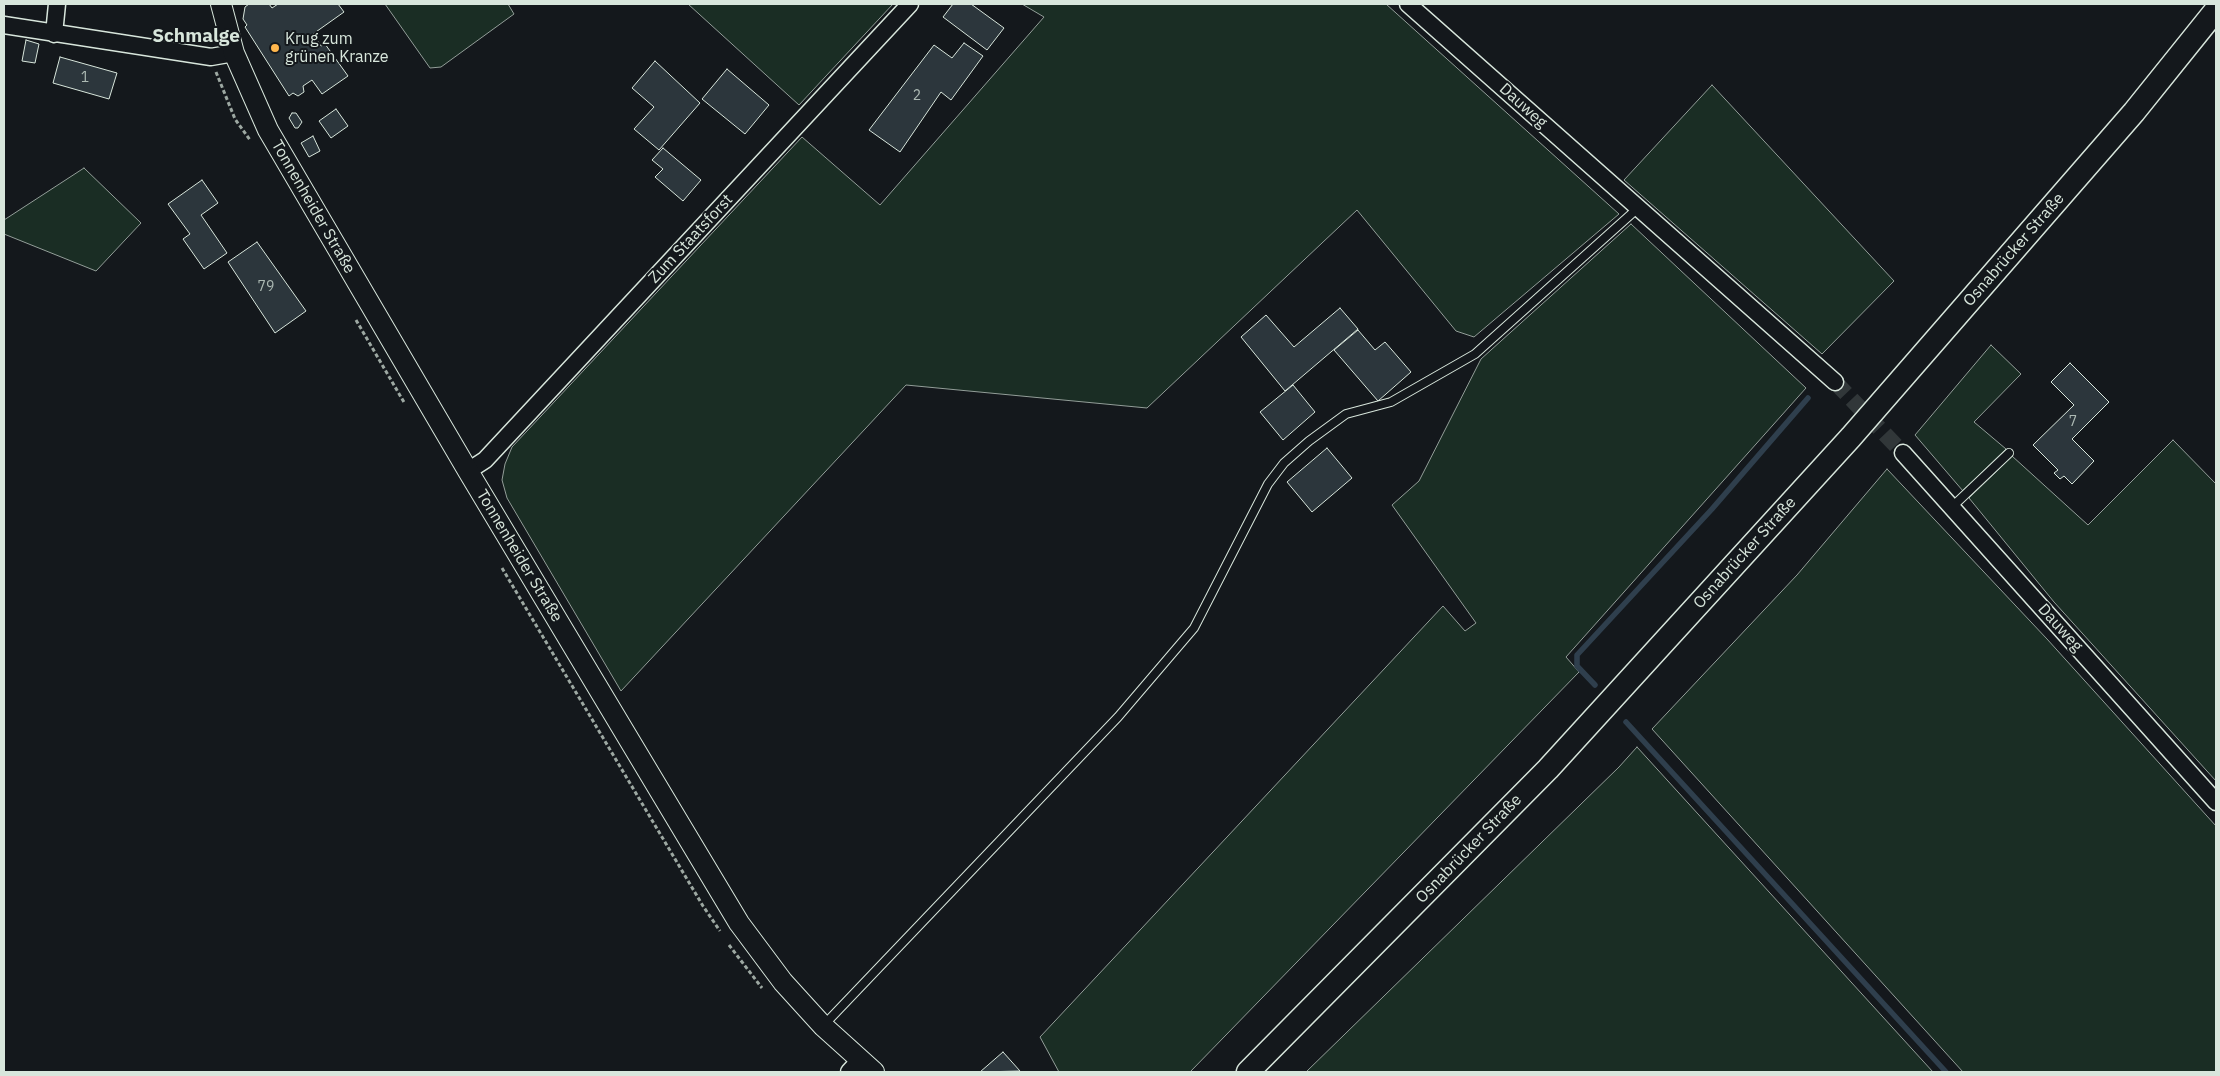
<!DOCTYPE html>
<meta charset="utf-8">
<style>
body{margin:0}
#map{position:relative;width:2220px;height:1076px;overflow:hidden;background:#14181c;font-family:"IBM Plex Sans",sans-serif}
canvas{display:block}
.frame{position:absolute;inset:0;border:5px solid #d8e6dc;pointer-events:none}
</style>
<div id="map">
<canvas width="2220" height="1076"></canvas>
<div class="frame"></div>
</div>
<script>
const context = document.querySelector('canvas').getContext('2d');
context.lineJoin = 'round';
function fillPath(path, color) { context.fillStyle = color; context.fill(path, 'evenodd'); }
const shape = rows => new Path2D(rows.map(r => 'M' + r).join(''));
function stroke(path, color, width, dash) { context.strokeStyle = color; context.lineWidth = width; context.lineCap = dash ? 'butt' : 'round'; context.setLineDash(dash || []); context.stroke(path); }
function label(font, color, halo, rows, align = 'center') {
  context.font = font + ' "IBM Plex Sans",sans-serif'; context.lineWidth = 4; context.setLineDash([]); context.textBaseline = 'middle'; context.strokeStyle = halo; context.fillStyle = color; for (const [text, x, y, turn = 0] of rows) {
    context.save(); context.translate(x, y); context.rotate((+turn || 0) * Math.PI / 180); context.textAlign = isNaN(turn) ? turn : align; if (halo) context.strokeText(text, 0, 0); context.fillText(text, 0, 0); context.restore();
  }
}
const green = shape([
 [385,4,508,4,514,14,441,67,430,68,385,4],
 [688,4,893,4,799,105,688,4],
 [1022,4,1386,4,1619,214,1474,337,1456,331,1357,210,1147,408,906,385,621,691,507,498,502,480,505,464,512,447,802,137,880,205,1044,17,1022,4],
 [1712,85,1894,281,1822,354,1624,180,1712,85],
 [84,168,141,223,96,271,4,234,4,220,84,168],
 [1631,224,1806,388,1566,657,1579,672,1190,1072,1059,1072,1040,1037,1443,606,1465,631,1476,623,1392,505,1419,481,1481,359,1631,224],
 [1991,345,2021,374,1974,422,2006,449,1963,491,1915,435,1991,345],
 [2173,440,2216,484,2216,781,2054,602,1969,498,2012,456,2088,525,2173,440],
 [1887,469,2047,639,2216,826,2216,1072,1963,1072,1652,729,1797,575,1887,469],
 [1637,747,1933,1072,1306,1072,1619,767,1637,747]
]);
fillPath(green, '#1a2d24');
stroke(green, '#939e99', 1);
stroke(shape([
 [1595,685,1577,666,1577,655,1712,509,1808,398],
 [1626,722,1946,1072]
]), '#2f3f4d', 5.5);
const building = shape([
 [249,4,269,4,272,8,278,4,338,4,344,12,313,34,321,46,325,44,348,76,322,94,312,80,303,86,304,92,298,96,293,93,289,96,245,27,247,25,243,19,245,7,249,4],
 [953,4,971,4,1004,28,987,50,943,17,953,4],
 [26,40,39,44,35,63,22,61,26,40],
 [964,43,983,56,951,100,941,92,900,152,869,130,934,45,952,58,964,43],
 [60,57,117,73,109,99,53,83,60,57],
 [655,61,700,103,659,150,634,129,654,107,632,88,655,61],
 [727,69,769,105,745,134,702,99,727,69],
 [336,109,348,126,331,138,319,121,336,109],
 [292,113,296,113,302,122,298,128,295,128,289,118,292,113],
 [313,136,320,151,309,157,301,143,313,136],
 [663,148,701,180,683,201,655,177,663,169,652,160,663,148],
 [202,180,218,203,201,215,227,253,204,269,183,239,190,234,168,204,202,180],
 [257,242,306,311,275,333,228,262,257,242],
 [1340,308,1358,329,1285,391,1241,337,1266,315,1294,347,1340,308],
 [1358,330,1375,350,1385,342,1411,372,1378,401,1334,350,1358,330],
 [2070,363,2109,402,2072,439,2094,461,2072,484,2064,476,2060,479,2054,473,2058,470,2033,445,2074,405,2051,382,2070,363],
 [1293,385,1315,412,1283,440,1260,412,1293,385],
 [1327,448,1352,478,1312,512,1287,482,1327,448],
 [1003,1052,1020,1071,980,1072,1003,1052]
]);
fillPath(building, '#2c363c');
stroke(building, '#d8e6dc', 1);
stroke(shape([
 [1835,382,1903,453]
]), '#313739', 16, [16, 8]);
const service = shape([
 [1952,507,2009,453],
 [823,1026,1118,717,1194,628,1268,484,1284,463,1309,441,1346,414,1391,402,1475,354,1638,208]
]);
const minor = shape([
 [1408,4,1835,382],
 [4,25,211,57,234,53],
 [54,34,57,4],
 [1903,453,2216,802],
 [468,471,485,460,910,4],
 [849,1072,860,1060]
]);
const tertiary = shape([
 [221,4,234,53,268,130,468,471,739,923,783,982,823,1026,874,1072]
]);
const secondary = shape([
 [1248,1072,1548,769,1851,437,2134,112,2216,10]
]);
stroke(service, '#d8e6dc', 10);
stroke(minor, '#d8e6dc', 19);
stroke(tertiary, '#d8e6dc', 22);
stroke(secondary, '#d8e6dc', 25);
stroke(shape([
 [216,72,235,119,250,140],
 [356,320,405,404],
 [502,568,703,906,720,931],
 [729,945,762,988]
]), '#9da8a2', 3, [4, 2.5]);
stroke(service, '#14181c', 8);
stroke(minor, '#14181c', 16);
stroke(tertiary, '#14181c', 20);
stroke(secondary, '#14181c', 22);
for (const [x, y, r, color] of [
 [275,48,5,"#ffb74d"]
]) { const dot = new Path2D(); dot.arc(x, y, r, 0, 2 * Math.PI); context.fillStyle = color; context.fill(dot); stroke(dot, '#14181c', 2); }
label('14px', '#adbab4', null, [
 ["1",85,78],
 ["2",917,96],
 ["79",266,287],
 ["7",2073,422]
]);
label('16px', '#d8e6dc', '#14181c', [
 ["Krug zum",285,39],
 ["grünen Kranze",285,57]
], 'left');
label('16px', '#d8e6dc', '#14181c', [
 ["Dauweg",1523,106,42],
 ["Tonnenheider Straße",313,207,60],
 ["Zum Staatsforst",691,239,-47],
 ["Osnabrücker Straße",2014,250,-49],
 ["Osnabrücker Straße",1745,553,-48],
 ["Tonnenheider Straße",519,556,59],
 ["Dauweg",2060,628,48],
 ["Osnabrücker Straße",1469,849,-46]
]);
label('bold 19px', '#d8e6dc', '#14181c', [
 ["Schmalge",196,37]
]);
</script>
